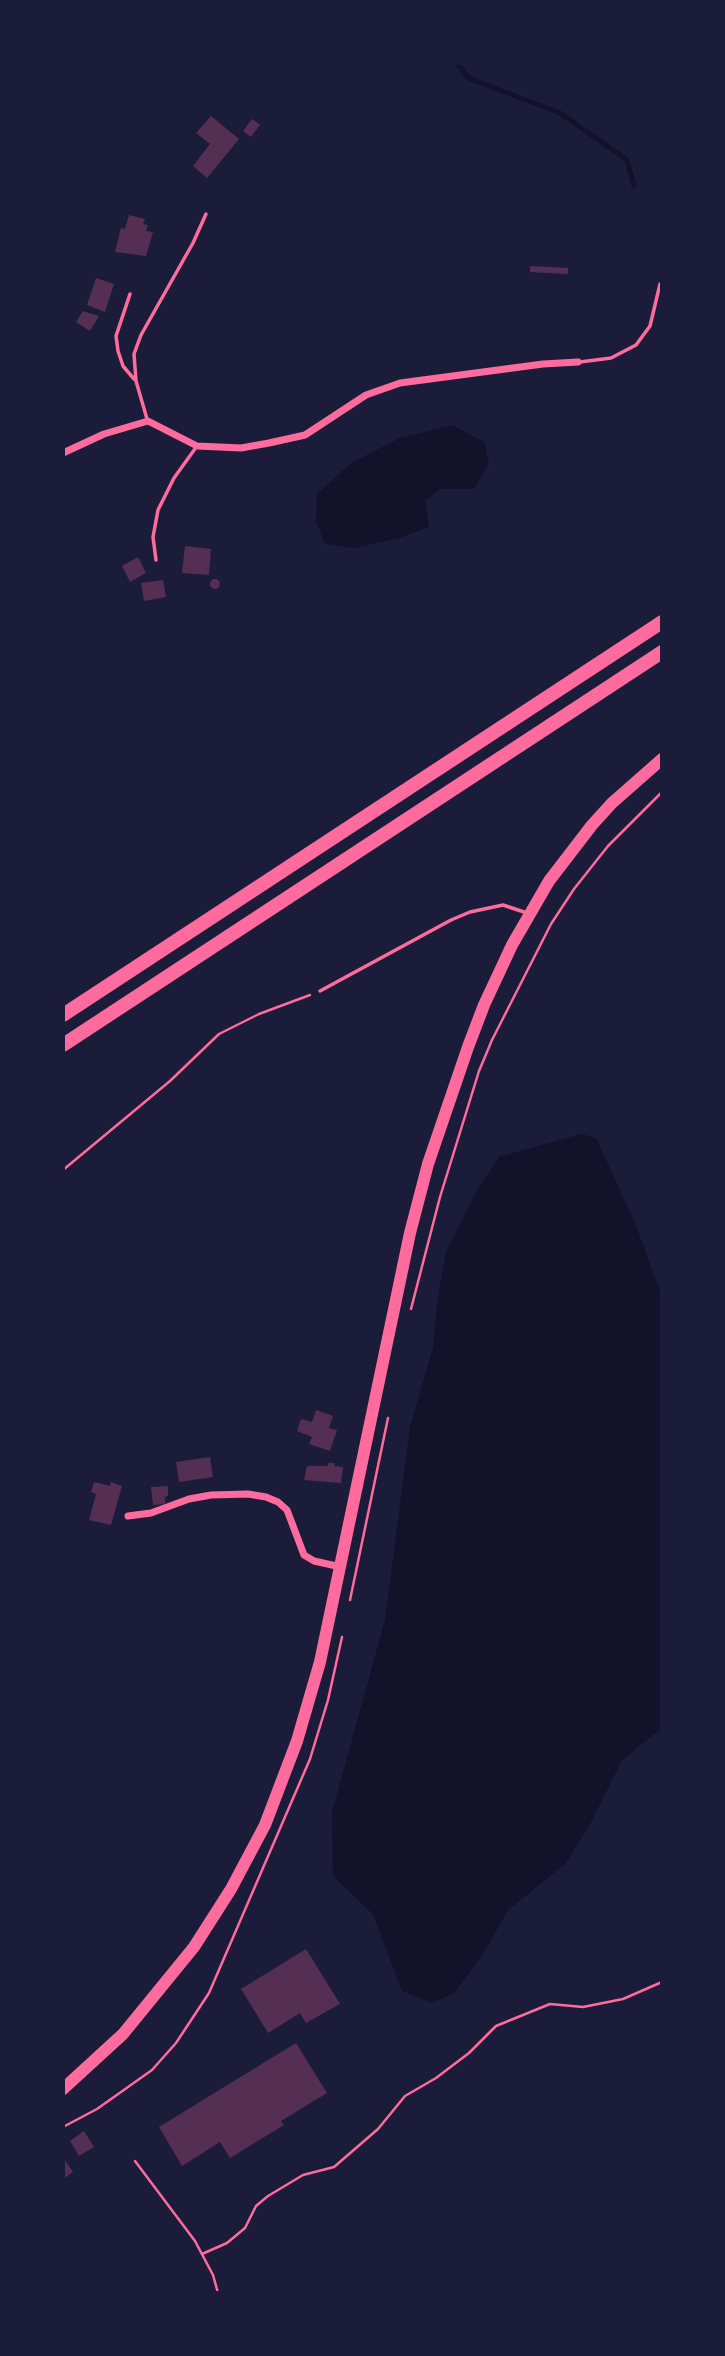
<!DOCTYPE html>
<style>
body{margin:0}
#map{position:relative;width:725px;height:2356px;overflow:hidden;background:#1b1b3a;font-family:"Roboto Serif",serif}
canvas{display:block}
.frame{position:absolute;inset:0;border:65px solid #1b1b3a;pointer-events:none}
</style>
<div id="map">
<canvas width="725" height="2356"></canvas>
<div class="frame"></div>
</div>
<script>
const context = document.querySelector('canvas').getContext('2d');
context.lineJoin = 'round';
function fillPath(path, color) { context.fillStyle = color; context.fill(path, 'evenodd'); }
const shape = rows => new Path2D(rows.map(r => 'M' + r).join(''));
function stroke(path, color, width, dash) { context.strokeStyle = color; context.lineWidth = width; context.lineCap = dash ? 'butt' : 'round'; context.setLineDash(dash || []); context.stroke(path); }
fillPath(shape([
 [452,425,484,442,489,464,474,489,440,489,425,501,429,527,399,538,355,548,325,544,316,521,317,494,351,463,400,438],
 [581,1134,596,1138,635,1223,662,1297,662,1728,622,1760,588,1828,565,1864,508,1910,483,1954,454,1993,432,2003,402,1991,373,1914,333,1876,332,1812,385,1620,410,1427,433,1348,437,1303,446,1252,479,1187,499,1157]
]), '#12122b');
stroke(shape([
 [457,63,468,78,560,113,627,160,634,186]
]), '#12122b', 5);
fillPath(shape([
 [211,116,239,139,207,178,193,166,210,144,196,133],
 [252,119,260,125,251,137,243,131],
 [129,215,145,219,143,224,148,225,146,231,153,232,146,256,115,252,121,228,125,229],
 [530,266,568,268,568,274,530,272],
 [96,278,114,284,105,312,87,305],
 [83,311,99,316,90,331,76,322],
 [185,546,211,549,209,575,182,573],
 [138,557,146,573,130,582,122,566],
 '210 584a5 5 0 1 1 10 0a5 5 0 1 1-10 0Z',
 [163,580,166,597,144,601,141,583],
 [316,1410,333,1416,329,1428,337,1430,330,1451,309,1444,312,1437,297,1431,301,1419,312,1422],
 [210,1457,213,1477,179,1482,176,1462],
 [328,1463,335,1463,334,1466,343,1467,341,1483,304,1480,307,1466,328,1466],
 [94,1482,110,1486,111,1482,122,1486,111,1525,89,1520,96,1494,91,1492],
 [168,1486,168,1496,165,1497,165,1504,153,1505,151,1487],
 [306,1949,340,2004,306,2023,300,2013,268,2033,241,1989],
 [296,2043,327,2093,281,2121,284,2125,230,2158,220,2142,182,2166,159,2127],
 [84,2131,94,2147,79,2156,70,2141],
 [63,2157,73,2172,63,2179]
]), '#542f53');
stroke(shape([
 [63,1170,170,1081,219,1034,259,1014,310,995],
 [411,1309,440,1197,479,1071,492,1040,551,924,574,889,608,846,662,792],
 [350,1600,388,1418],
 [63,2127,97,2109,152,2070,176,2043,209,1993,310,1759,328,1700,342,1637],
 [135,2161,195,2241,213,2275,218,2293],
 [202,2254,227,2243,245,2228,256,2206,268,2196,303,2175,334,2167,378,2129,405,2096,436,2078,469,2053,496,2026,550,2004,583,2007,623,1999,662,1982]
]), '#ff6b9d', 2.5);
stroke(shape([
 [130,294,116,336,118,351,123,366,134,379],
 [580,362,611,358,636,345,650,326,660,284],
 [147,419,136,381,134,354,141,335,193,243,206,214],
 [156,560,153,537,158,510,174,478,197,446],
 [320,991,451,920,470,912,503,905,527,913]
]), '#ff6b9d', 3.5);
stroke(shape([
 [63,453,104,434,148,421,197,446,241,448,269,443,305,435,366,395,400,383,543,364,578,362],
 [128,1516,151,1513,189,1499,211,1495,248,1494,266,1497,278,1502,287,1510,304,1555,314,1561,341,1567]
]), '#ff6b9d', 7);
stroke(shape([
 [63,2089,123,2034,194,1947,231,1889,265,1825,297,1741,320,1662,410,1233,428,1164,468,1047,484,1005,512,945,549,881,592,825,612,803,662,759]
]), '#ff6b9d', 12);
stroke(shape([
 [63,1015,662,622],
 [63,1045,662,652]
]), '#ff6b9d', 14);
</script>
